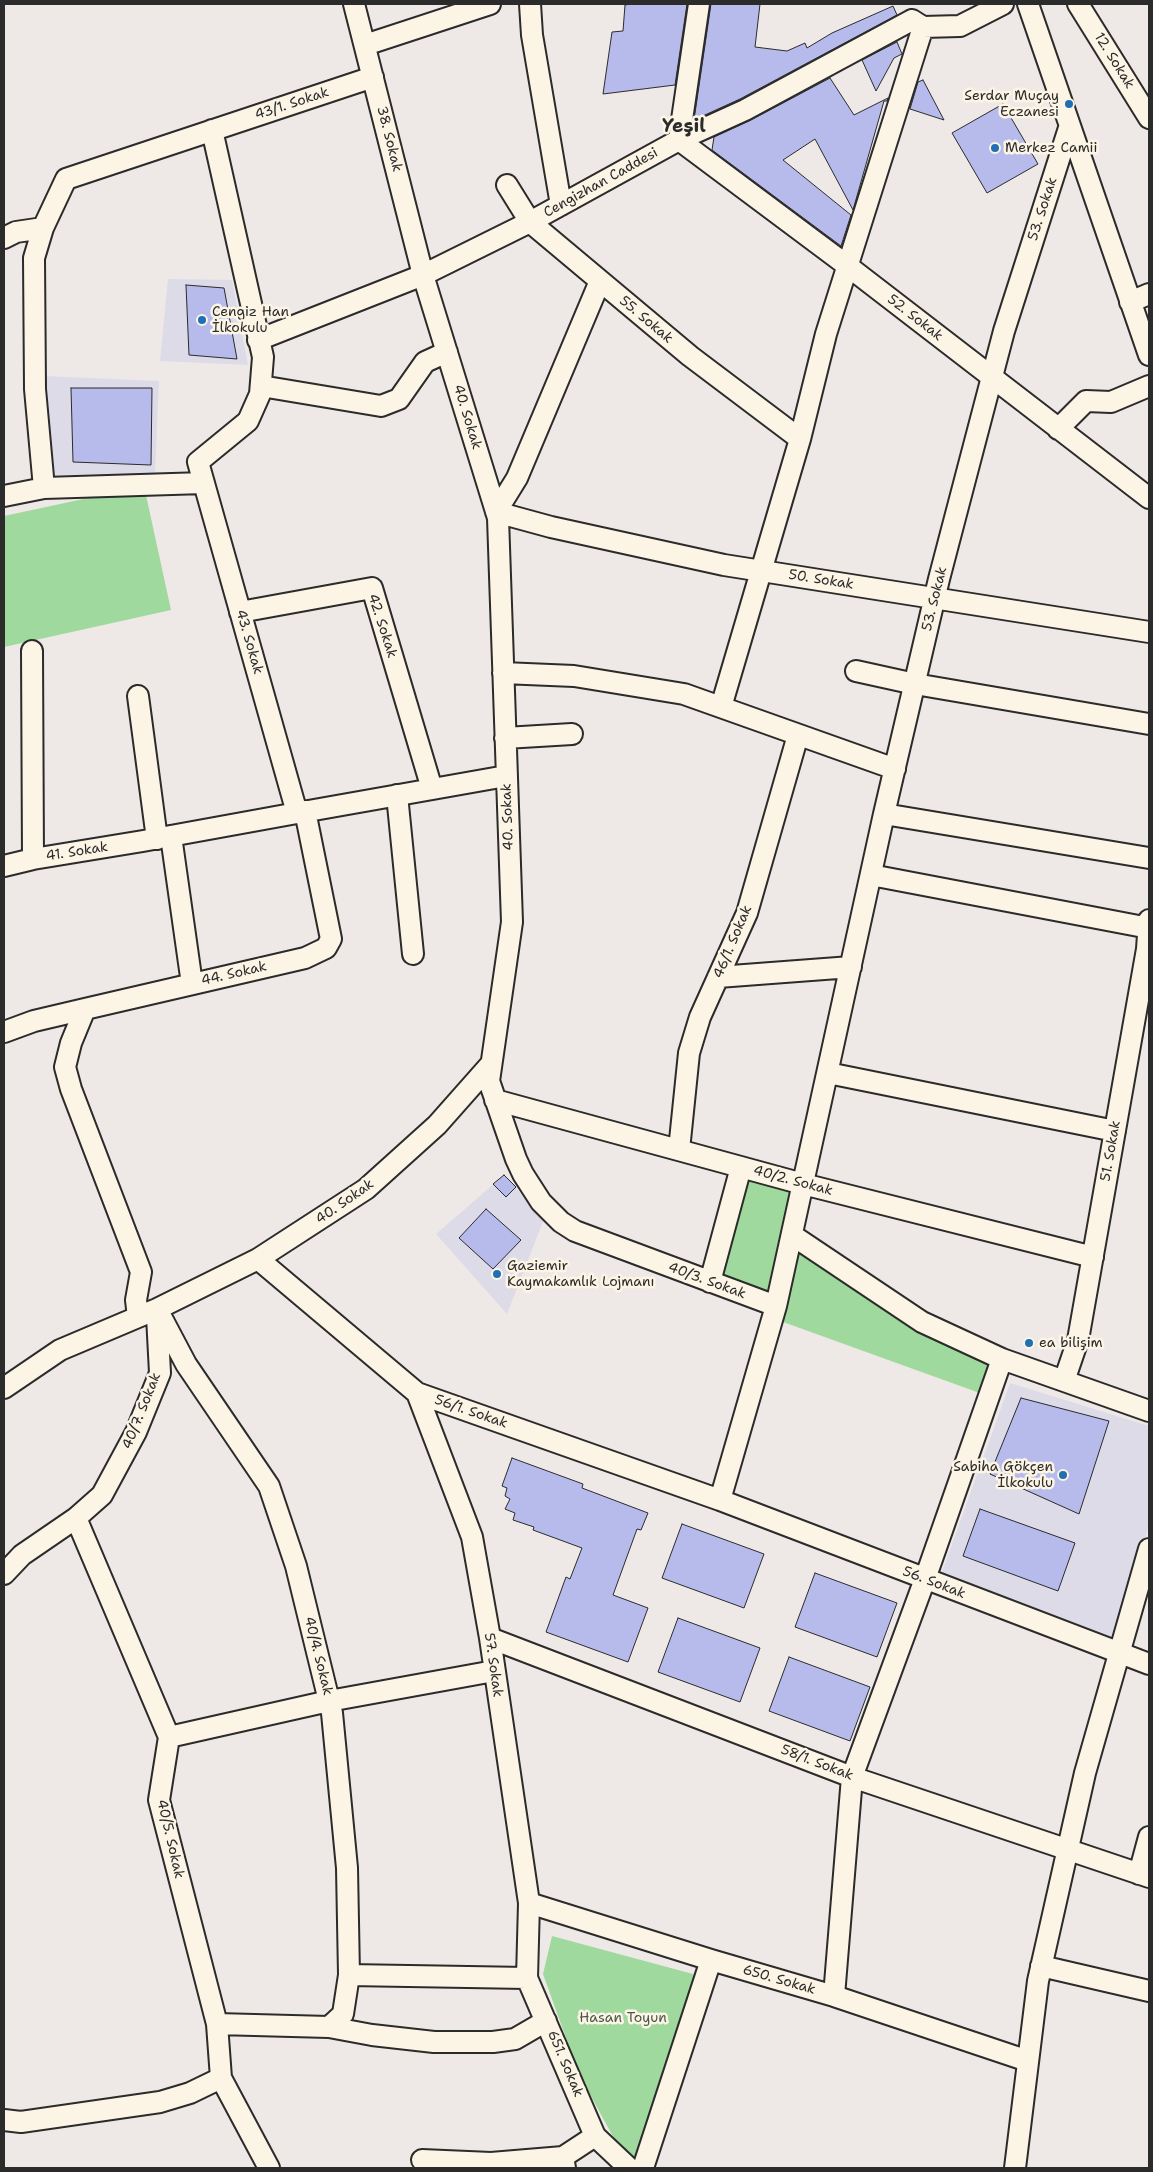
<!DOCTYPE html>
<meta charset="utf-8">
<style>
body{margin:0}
#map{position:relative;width:1153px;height:2172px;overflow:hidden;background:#eee9e6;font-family:"Shantell Sans",sans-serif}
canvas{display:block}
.frame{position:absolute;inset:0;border:5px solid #2b2b2b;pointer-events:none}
</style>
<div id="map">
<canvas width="1153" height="2172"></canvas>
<div class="frame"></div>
</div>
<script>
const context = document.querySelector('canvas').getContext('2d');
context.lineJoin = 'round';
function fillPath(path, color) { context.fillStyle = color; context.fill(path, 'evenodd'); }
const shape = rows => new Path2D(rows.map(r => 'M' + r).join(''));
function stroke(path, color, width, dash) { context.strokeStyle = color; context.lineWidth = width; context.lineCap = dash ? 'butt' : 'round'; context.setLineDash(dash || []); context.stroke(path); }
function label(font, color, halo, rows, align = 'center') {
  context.font = font + ' "Shantell Sans",sans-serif'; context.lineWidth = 5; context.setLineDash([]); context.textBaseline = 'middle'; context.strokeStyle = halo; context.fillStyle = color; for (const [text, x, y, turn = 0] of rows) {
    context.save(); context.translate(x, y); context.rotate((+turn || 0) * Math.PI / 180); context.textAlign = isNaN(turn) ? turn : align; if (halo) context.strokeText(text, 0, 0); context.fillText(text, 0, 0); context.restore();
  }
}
fillPath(shape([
 [168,279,232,280,248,365,160,361],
 [43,376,159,381,155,474,47,475],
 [504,1175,544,1219,507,1314,436,1234],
 [1010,1383,1149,1426,1149,1525,1115,1640,942,1572]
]), '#dddbe8');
fillPath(shape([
 [144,486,171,610,4,647,4,516],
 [741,1167,803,1184,792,1235,1002,1359,988,1396,772,1318,776,1306,710,1282],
 [552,1936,693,1974,701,1979,634,2168,630,2168,579,2074,543,1974]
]), '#a0d99d');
const building = shape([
 [631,4,687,4,675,85,603,94,612,32,623,31,625,5,631,4],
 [711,4,760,4,755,47,787,51,805,43,807,48,832,33,893,6,897,15,740,99,694,120,711,4],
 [897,42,902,54,894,58,876,91,862,60,897,42],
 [830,78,854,115,888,98,887,101,884,101,853,210,815,139,783,160,851,215,841,246,712,150,714,137,751,120,830,78],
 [923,80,944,120,910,109,918,82,923,80],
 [1003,104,1038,164,987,193,952,133,1003,104],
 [186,285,224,288,237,359,189,355,186,285],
 [71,388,152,388,151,465,73,462,71,388],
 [504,1175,516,1187,506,1197,493,1184,504,1175],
 [486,1209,521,1240,493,1269,459,1238,486,1209],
 [1021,1398,1109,1421,1079,1514,990,1474,1021,1398],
 [512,1458,583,1484,582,1488,648,1513,641,1530,637,1529,613,1595,648,1608,628,1662,546,1632,566,1577,570,1579,582,1548,533,1530,534,1527,513,1520,515,1513,505,1509,510,1499,505,1496,507,1488,502,1486,512,1458],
 [980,1509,1075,1543,1058,1591,963,1556,980,1509],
 [682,1524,764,1554,744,1608,662,1578,682,1524],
 [815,1573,897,1603,877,1657,795,1627,815,1573],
 [678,1618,760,1648,740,1702,658,1672,678,1618],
 [789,1657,870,1687,850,1741,769,1711,789,1657]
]);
fillPath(building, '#b6bbec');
stroke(building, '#2b2b2b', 1);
const minor = shape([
 [354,4,423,275,498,518,512,922,489,1081,516,1159,523,1174,541,1202,561,1222,575,1231,776,1306,720,1500],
 [530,4,532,35,561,205],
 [699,4,679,140,849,267,1149,498],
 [1028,4,1149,355],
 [1078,4,1149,118],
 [912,20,923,27,960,26,1003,4],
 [365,45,490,4],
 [1069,128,1004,331,939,579,884,814,1149,858],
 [212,130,263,357,260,394,248,421,198,462,297,813,506,776],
 [507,185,530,222,690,356,800,439],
 [4,238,16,232,43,228],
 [600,281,517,478,496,512,551,527,724,565,1149,632],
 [1130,302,1149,294],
 [258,340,423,275,530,222,679,140,745,110,912,20],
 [261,386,381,406,399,399,425,362,447,352],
 [1058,429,1086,401,1111,402,1149,386],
 [44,488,35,389,34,258,43,228,66,179,373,77],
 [4,496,44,488,204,483],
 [240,612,372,588,432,789],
 [32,651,33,859,143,841,297,813],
 [856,671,915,684,1149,724],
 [503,673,574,676,684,694,895,769],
 [138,696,157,839],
 [721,707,800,439,826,334,923,27],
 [505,738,572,734],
 [397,795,413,954],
 [171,836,192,984],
 [4,866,33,859],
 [871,875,1149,928],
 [718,977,851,967],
 [85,1009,71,1043,65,1067,71,1089,141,1272,136,1300,138,1317],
 [4,1032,34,1021,85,1009,305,958,326,948,331,939,305,811],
 [828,1073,1115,1131],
 [495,1100,803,1184,1093,1257],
 [679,1150,689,1053,700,1017,747,913,798,735],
 [792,1235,922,1322,1002,1359],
 [258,1259,417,1393,720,1500,1149,1664],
 [710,1282,741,1167],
 [776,1306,884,814],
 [157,1309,186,1364,269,1486,296,1566,332,1713,347,1868,349,1975,527,1978],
 [1064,1381,1078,1340,1147,949,1149,920],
 [4,1388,60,1350,157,1309,258,1259,366,1189,437,1125,491,1064],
 [417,1393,472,1537,490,1638,529,1903,527,1978,595,2136,629,2168],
 [76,1518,169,1737,159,1800,217,2024,221,2078,269,2168],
 [4,1574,22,1555,76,1518,102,1495,136,1432,160,1373,157,1316],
 [490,1638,852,1777,1149,1877],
 [169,1737,329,1701,494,1671],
 [1139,1874,1149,1837],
 [529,1903,711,1960,834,1996,1028,2061],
 [1041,1966,1149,1991],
 [834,1996,852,1777,925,1579,1002,1359,1149,1411],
 [217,2024,329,2027,343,2014,349,1975],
 [329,2027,372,2035,434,2042,493,2042,515,2039,546,2021],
 [4,2120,21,2122,160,2102,190,2093,221,2078],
 [422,2160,491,2163,563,2157],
 [565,2168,563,2157,595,2136],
 [643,2168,711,1960],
 [1015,2168,1038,1981,1085,1773,1149,1549]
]);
stroke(minor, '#2b2b2b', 24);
stroke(minor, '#fcf5e5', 20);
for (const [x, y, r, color] of [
 [1069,104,5,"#1f6fb2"],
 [995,148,5,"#1f6fb2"],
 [202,320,5,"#1f6fb2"],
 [497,1274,5,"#1f6fb2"],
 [1029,1343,5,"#1f6fb2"],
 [1063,1475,5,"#1f6fb2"]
]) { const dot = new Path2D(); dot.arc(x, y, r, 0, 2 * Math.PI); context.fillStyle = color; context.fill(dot); stroke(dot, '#fcf5e5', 2); }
label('14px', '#2b2b2b', '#fcf5e5', [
 ["12. Sokak",1114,61,58],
 ["43/1. Sokak",292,104,-18],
 ["38. Sokak",389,139,76],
 ["Cengizhan Caddesi",601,183,-29],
 ["53. Sokak",1043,209,-72],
 ["52. Sokak",915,318,38],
 ["55. Sokak",646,320,40],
 ["40. Sokak",467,417,73],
 ["50. Sokak",821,580,9],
 ["53. Sokak",935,599,-76],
 ["42. Sokak",382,626,72],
 ["43. Sokak",249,642,74],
 ["40. Sokak",508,817,-92],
 ["41. Sokak",77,852,-9],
 ["46/1. Sokak",733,942,-67],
 ["44. Sokak",234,974,-13],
 ["51. Sokak",1111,1151,-80],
 ["40/2. Sokak",793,1181,15],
 ["40. Sokak",345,1202,-35],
 ["40/3. Sokak",707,1281,20],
 ["40/7. Sokak",142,1411,-68],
 ["56/1. Sokak",471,1412,19],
 ["56. Sokak",934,1583,21],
 ["40/4. Sokak",318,1656,76],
 ["57. Sokak",493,1665,82],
 ["58/1. Sokak",817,1763,21],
 ["40/5. Sokak",170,1839,77],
 ["650. Sokak",779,1980,16],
 ["651. Sokak",565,2064,67]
]);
label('14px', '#2b2b2b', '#fcf5e5', [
 ["Serdar Muçay",1059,96,"right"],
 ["Eczanesi",1059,112,"right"],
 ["Merkez Camii",1005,148],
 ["Cengiz Han",212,312],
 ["İlkokulu",212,328],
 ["Gaziemir",507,1266],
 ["Kaymakamlık Lojmanı",507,1282],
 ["ea bilişim",1039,1343],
 ["Sabiha Gökçen",1053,1467,"right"],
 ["İlkokulu",1053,1483,"right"]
], 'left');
label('14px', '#485648', '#fcf5e5', [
 ["Hasan Toyun",623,2018]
]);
label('bold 19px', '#2b2b2b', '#fcf5e5', [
 ["Yeşil",684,127]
]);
</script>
